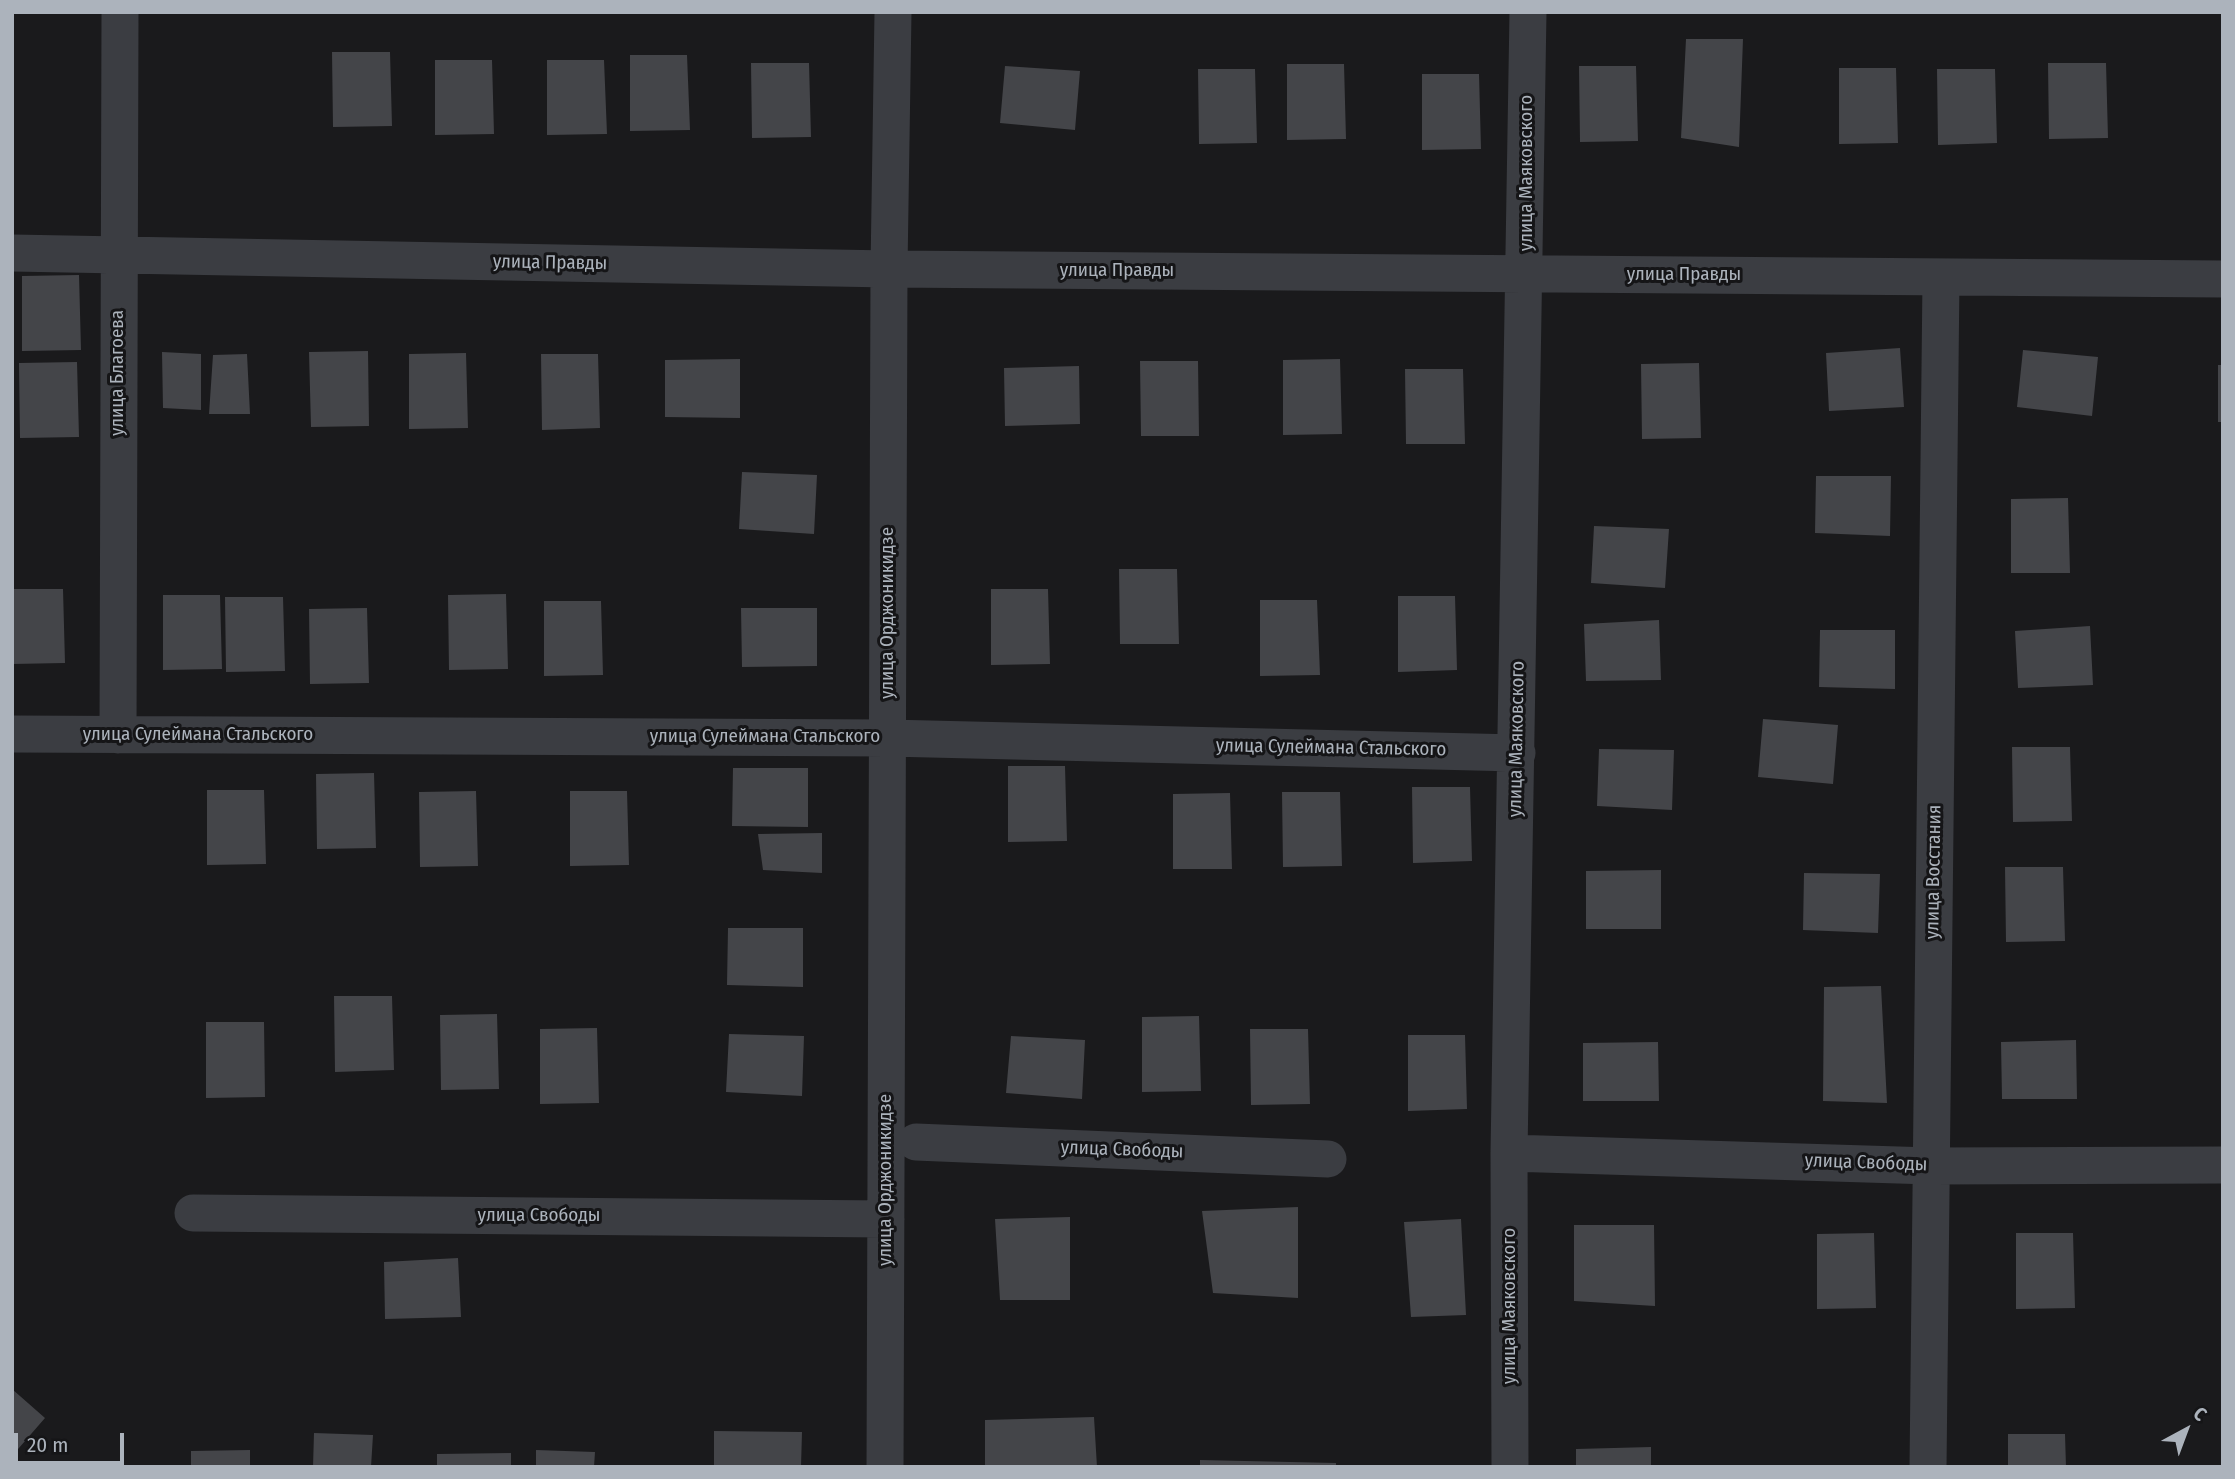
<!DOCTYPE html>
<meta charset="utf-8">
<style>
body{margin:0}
#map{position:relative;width:2235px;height:1479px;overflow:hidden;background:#1a1a1c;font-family:"Fira Sans Condensed",sans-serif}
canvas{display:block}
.frame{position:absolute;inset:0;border:14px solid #acb3bc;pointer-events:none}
.north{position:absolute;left:2151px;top:1395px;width:70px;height:70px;-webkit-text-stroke:5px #151517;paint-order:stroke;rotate:41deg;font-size:19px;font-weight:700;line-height:28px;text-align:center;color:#acb3bc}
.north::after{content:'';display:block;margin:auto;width:24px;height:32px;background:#acb3bc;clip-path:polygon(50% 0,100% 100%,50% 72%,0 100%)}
.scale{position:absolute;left:14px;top:1433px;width:110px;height:32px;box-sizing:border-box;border:4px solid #acb3bc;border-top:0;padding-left:9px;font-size:21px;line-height:24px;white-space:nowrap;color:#acb3bc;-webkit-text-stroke:5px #151517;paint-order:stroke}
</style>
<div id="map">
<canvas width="2235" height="1479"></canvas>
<div class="frame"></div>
<div class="north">С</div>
<div class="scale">20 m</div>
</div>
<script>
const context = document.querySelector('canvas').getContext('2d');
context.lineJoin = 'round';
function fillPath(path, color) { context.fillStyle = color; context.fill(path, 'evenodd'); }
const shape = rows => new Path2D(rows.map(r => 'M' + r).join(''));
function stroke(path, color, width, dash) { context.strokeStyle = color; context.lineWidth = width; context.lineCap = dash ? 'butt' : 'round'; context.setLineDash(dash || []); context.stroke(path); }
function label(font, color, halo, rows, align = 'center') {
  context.font = font + ' "Fira Sans Condensed",sans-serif'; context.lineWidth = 6; context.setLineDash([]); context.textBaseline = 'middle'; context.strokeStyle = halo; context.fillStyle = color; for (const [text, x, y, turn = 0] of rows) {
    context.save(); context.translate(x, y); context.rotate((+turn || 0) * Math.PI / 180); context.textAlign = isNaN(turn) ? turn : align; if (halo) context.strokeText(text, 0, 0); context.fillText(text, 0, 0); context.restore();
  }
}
fillPath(shape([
 [1686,39,1743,39,1739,147,1681,138],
 [332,52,390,52,392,126,333,127],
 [630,55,687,55,690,130,630,131],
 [435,60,492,60,494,134,435,135],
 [547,60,604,60,607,134,547,135],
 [751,63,809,63,811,137,752,138],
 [2048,63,2106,63,2108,138,2049,139],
 [1287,64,1344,64,1346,139,1287,140],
 [1005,66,1080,71,1075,130,1000,123],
 [1579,66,1636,66,1638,141,1580,142],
 [1839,68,1896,68,1898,143,1839,144],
 [1198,69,1255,69,1257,143,1199,144],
 [1937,69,1995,69,1997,143,1938,145],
 [1422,74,1479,74,1481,149,1422,150],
 [79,275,81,350,22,351,22,276],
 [1900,348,1904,407,1829,411,1826,353],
 [2023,350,2098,357,2092,416,2017,407],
 [368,351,369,426,311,427,309,352],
 [162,352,201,354,201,410,163,408],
 [466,353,468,428,409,429,409,354],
 [247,354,250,414,209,414,213,355],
 [541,354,598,354,600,428,542,430],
 [740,359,740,418,665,417,665,360],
 [1340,359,1342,434,1283,435,1283,360],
 [1140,361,1198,361,1199,436,1141,436],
 [77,362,79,437,20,438,19,363],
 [1699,363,1701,438,1642,439,1641,364],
 [2218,365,2223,365,2223,422,2218,422],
 [1079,366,1080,424,1005,426,1004,368],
 [1405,369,1463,369,1465,444,1406,444],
 [742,472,817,475,814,534,739,529],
 [1816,476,1891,476,1890,536,1815,533],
 [2068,498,2070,573,2011,573,2011,499],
 [1594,526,1669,529,1665,588,1591,583],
 [1119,569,1177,569,1179,644,1120,644],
 [12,589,63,589,65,663,12,664],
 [991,589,1048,589,1050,664,991,665],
 [506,594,508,669,449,670,448,595],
 [163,595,220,595,222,669,163,670],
 [1398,596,1455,596,1457,670,1398,672],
 [225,597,283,597,285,671,226,672],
 [1260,600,1317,600,1320,675,1260,676],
 [544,601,601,601,603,675,544,676],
 [367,608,369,683,310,684,309,609],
 [741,608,817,608,817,666,742,667],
 [1659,620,1661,680,1586,681,1584,624],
 [2090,626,2093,685,2018,688,2015,631],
 [1820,630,1895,630,1895,689,1819,687],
 [1763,719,1838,725,1833,784,1758,777],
 [2012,747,2070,747,2072,821,2013,822],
 [1599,749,1674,750,1672,810,1597,806],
 [1008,766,1065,766,1067,841,1008,842],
 [733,768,808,768,808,827,732,826],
 [374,773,376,848,317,849,316,774],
 [1412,787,1470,787,1472,861,1413,863],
 [207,790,264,790,266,864,207,865],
 [476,791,478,866,420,867,419,792],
 [570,791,627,791,629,865,570,866],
 [1282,792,1340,792,1342,866,1283,867],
 [1230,793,1232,869,1173,869,1173,794],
 [822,833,822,873,763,870,758,834],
 [2005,867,2063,867,2065,941,2006,942],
 [1661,870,1661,929,1586,929,1586,871],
 [1804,873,1880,874,1878,933,1803,930],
 [728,928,803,928,803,987,727,985],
 [1881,986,1887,1103,1823,1101,1824,987],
 [334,996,392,996,394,1070,335,1072],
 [497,1014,499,1089,441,1090,440,1015],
 [1199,1016,1201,1091,1142,1092,1142,1017],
 [206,1022,264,1022,265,1097,206,1098],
 [597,1028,599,1103,540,1104,540,1029],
 [1250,1029,1308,1029,1310,1104,1251,1105],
 [729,1034,804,1036,802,1096,726,1092],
 [1408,1035,1465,1035,1467,1109,1408,1111],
 [1011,1036,1085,1040,1082,1099,1006,1093],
 [2076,1040,2077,1099,2002,1099,2001,1042],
 [1658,1042,1659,1101,1583,1101,1583,1043],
 [1298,1207,1298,1298,1213,1293,1202,1211],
 [1070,1217,1070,1300,1000,1300,995,1219],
 [1461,1219,1466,1315,1411,1317,1404,1222],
 [1574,1225,1654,1225,1655,1306,1574,1301],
 [1874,1233,1876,1308,1817,1309,1817,1234],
 [2016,1233,2073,1233,2075,1308,2016,1309],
 [458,1258,461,1317,385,1319,384,1262],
 [12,1389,45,1418,12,1456],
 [1094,1417,1097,1467,985,1467,985,1420],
 [714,1431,802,1432,801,1467,714,1467],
 [314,1433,373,1435,371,1467,313,1467],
 [2008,1434,2065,1434,2066,1467,2008,1467],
 [1651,1447,1651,1467,1576,1467,1576,1449],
 [250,1450,250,1467,191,1467,191,1451],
 [536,1450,595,1452,594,1467,536,1467],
 [511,1453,511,1467,437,1467,437,1454],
 [1200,1460,1336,1463,1336,1467,1200,1467]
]), '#444549');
stroke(shape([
 [12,253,889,269,2223,279],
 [12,734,888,738,1517,753],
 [118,735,120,12],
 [916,1142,1328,1159],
 [1509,1153,1931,1166,2223,1165],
 [193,1213,886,1219],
 [885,1467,889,269,893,12],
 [1510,1467,1509,1153,1528,12],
 [1928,1467,1941,277]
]), '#3b3d42', 37);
label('19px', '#acb3bc', '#151517', [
 ["улица Маяковского",1527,173,-90],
 ["улица Правды",550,263,1],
 ["улица Правды",1117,271],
 ["улица Правды",1684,275],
 ["улица Благоева",118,373,-90],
 ["улица Орджоникидзе",888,613,-90],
 ["улица Сулеймана Стальского",198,735],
 ["улица Сулеймана Стальского",765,737],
 ["улица Маяковского",1517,739,-89],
 ["улица Сулеймана Стальского",1331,748,1],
 ["улица Восстания",1934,872,-89],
 ["улица Свободы",1122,1150,2],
 ["улица Свободы",1866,1163,2],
 ["улица Орджоникидзе",886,1180,-90],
 ["улица Свободы",539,1216],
 ["улица Маяковского",1510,1306,-90]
]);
</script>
